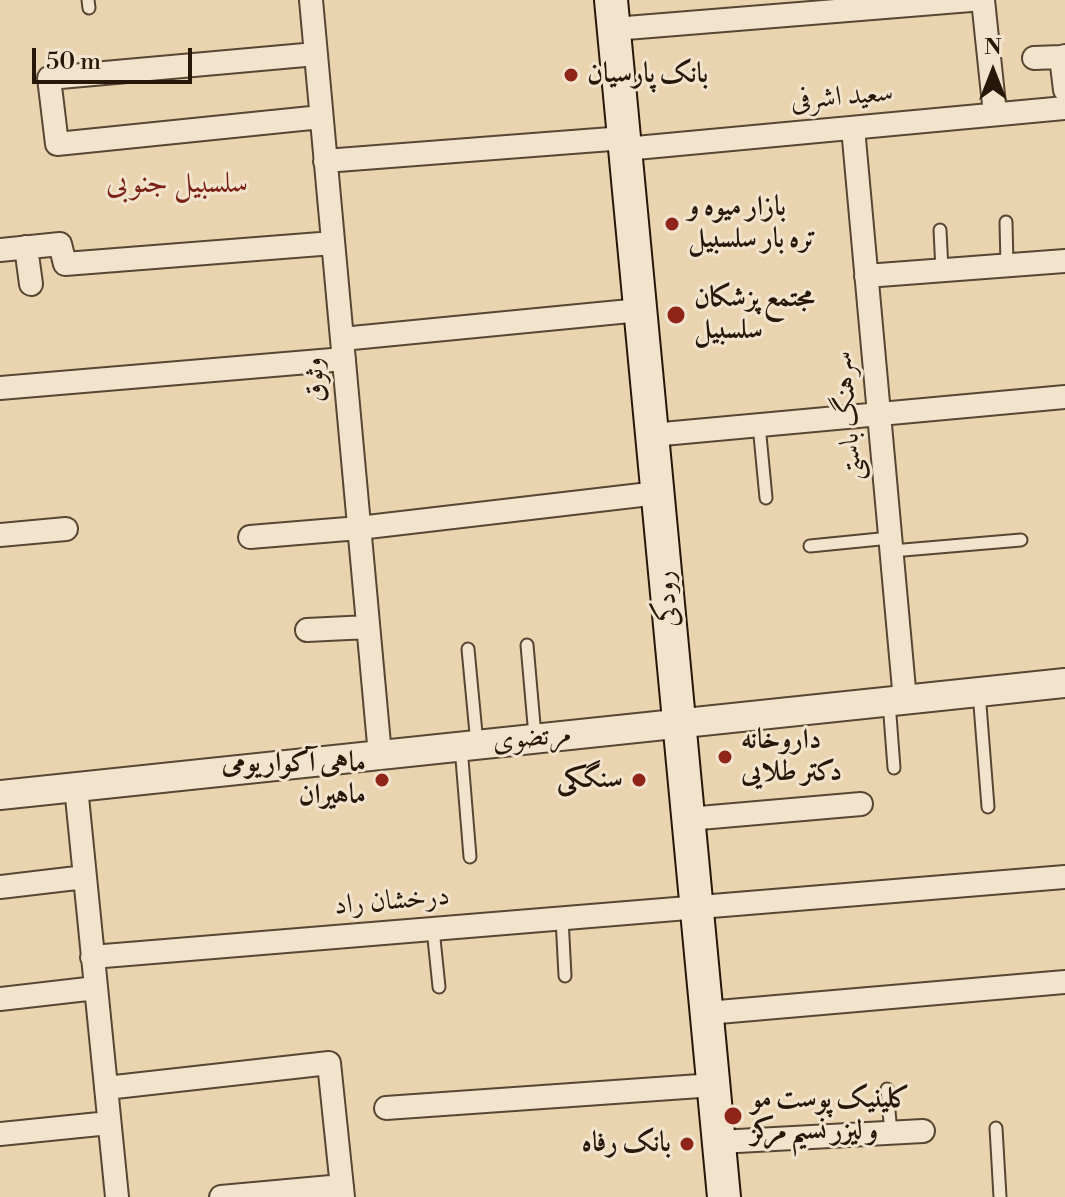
<!DOCTYPE html>
<meta charset="utf-8">
<style>
body{margin:0}
#map{position:relative;width:1065px;height:1197px;overflow:hidden;background:#ead4b0;font-family:"Libre Bodoni",serif}
canvas{display:block}
.north{position:absolute;left:953px;top:32px;width:80px;height:80px;-webkit-text-stroke:6px #f1e3cc;paint-order:stroke;rotate:0deg;font-size:22px;font-weight:700;line-height:32px;text-align:center;color:#261708}
.north::after{content:'';display:block;margin:auto;width:28px;height:36px;background:#261708;clip-path:polygon(50% 0,100% 100%,50% 72%,0 100%)}
.scale{position:absolute;left:32px;top:48px;width:160px;height:36px;box-sizing:border-box;border:4px solid #261708;border-top:0;padding-left:10px;font-size:24px;line-height:28px;white-space:nowrap;color:#261708;-webkit-text-stroke:6px #f1e3cc;paint-order:stroke}
</style>
<div id="map">
<canvas width="1065" height="1197"></canvas>
<div class="north">N</div>
<div class="scale">50 m</div>
</div>
<script>
const context = document.querySelector('canvas').getContext('2d');
context.lineJoin = 'round';
const shape = rows => new Path2D(rows.map(r => 'M' + r).join(''));
function stroke(path, color, width, dash) { context.strokeStyle = color; context.lineWidth = width; context.lineCap = dash ? 'butt' : 'round'; context.setLineDash(dash || []); context.stroke(path); }
function label(font, color, halo, rows, align = 'center') {
  context.font = font + ' "Libre Bodoni",Amiri,serif'; context.lineWidth = 6; context.setLineDash([]); context.textBaseline = 'middle'; context.strokeStyle = halo; context.fillStyle = color; for (const [text, x, y, turn = 0] of rows) {
    context.save(); context.translate(x, y); context.rotate((+turn || 0) * Math.PI / 180); context.textAlign = isNaN(turn) ? turn : align; if (halo) context.strokeText(text, 0, 0); context.fillText(text, 0, 0); context.restore();
  }
}
const service = shape([
 [88,0,89,8],
 [1006,222,1007,265],
 [940,230,942,270],
 [759,425,766,498],
 [810,546,890,538],
 [892,551,1021,540],
 [527,645,535,736],
 [468,649,477,744],
 [979,692,988,807],
 [889,702,894,768],
 [461,747,470,857],
 [562,918,565,976],
 [433,929,439,987],
 [887,1089,891,1133],
 [996,1128,1000,1197]
]);
const minor = shape([
 [311,0,380,755],
 [983,0,995,114],
 [614,29,971,0],
 [316,54,49,78,57,144,321,117],
 [1065,56,1061,57,1065,90],
 [1034,58,1061,57],
 [853,128,905,700],
 [625,149,1065,108],
 [325,161,624,138],
 [26,247,31,284],
 [0,250,60,244,65,264,333,243],
 [866,276,1065,261],
 [342,339,640,310],
 [0,388,344,359],
 [652,435,1065,397],
 [0,535,66,529],
 [250,537,359,528,658,493],
 [307,630,368,627],
 [76,787,117,1197],
 [688,819,861,804],
 [0,887,85,877],
 [92,957,1065,877],
 [0,999,96,988],
 [707,1013,1065,982],
 [106,1088,329,1063,343,1197],
 [386,1108,714,1085],
 [0,1134,109,1123],
 [719,1142,923,1131],
 [221,1197,342,1186]
]);
const tertiary = shape([
 [0,795,1065,683]
]);
const secondary = shape([
 [611,0,724,1197]
]);
stroke(service, '#574632', 15);
stroke(minor, '#574632', 26);
stroke(tertiary, '#574632', 32);
stroke(secondary, '#261708', 36);
stroke(service, '#f1e3cc', 11);
stroke(minor, '#f1e3cc', 22);
stroke(tertiary, '#f1e3cc', 28);
stroke(secondary, '#f1e3cc', 32);
for (const [x, y, r, color] of [
 [571,75,8,"#8f2418"],
 [672,224,8,"#8f2418"],
 [676,315,10,"#8f2418"],
 [725,757,8,"#8f2418"],
 [382,780,8,"#8f2418"],
 [639,780,8,"#8f2418"],
 [733,1116,10,"#8f2418"],
 [687,1144,8,"#8f2418"]
]) { const dot = new Path2D(); dot.arc(x, y, r, 0, 2 * Math.PI); context.fillStyle = color; context.fill(dot); stroke(dot, '#f1e3cc', 3); }
label('bold 28px', '#261708', '#f1e3cc', [
 ["بانک پارسیان",587,75],
 ["بازار میوه و",688,208],
 ["تره بار سلسبیل",688,240],
 ["مجتمع پزشکان",694,299],
 ["سلسبیل",694,331],
 ["داروخانه",741,741],
 ["دکتر طلایی",741,773],
 ["ماهی آکواریومی",366,764,"right"],
 ["ماهیران",366,796,"right"],
 ["سنگکی",623,780,"right"],
 ["کلینیک پوست مو",751,1100],
 ["و لیزر نسیم مرکز",751,1132],
 ["بانک رفاه",671,1144,"right"]
], 'left');
label('28px', '#261708', '#f1e3cc', [
 ["سعید اشرفی",842,98,-5],
 ["وثوق",316,380,-95],
 ["سرهنگ باستی",849,416,-95],
 ["رودکی",668,599,-95],
 ["مرتضوی",532,739,-6],
 ["درخشان راد",392,902,-5]
]);
label('30px', '#7a1f14', '#f1e3cc', [
 ["سلسبیل جنوبی",177,185]
]);
</script>
